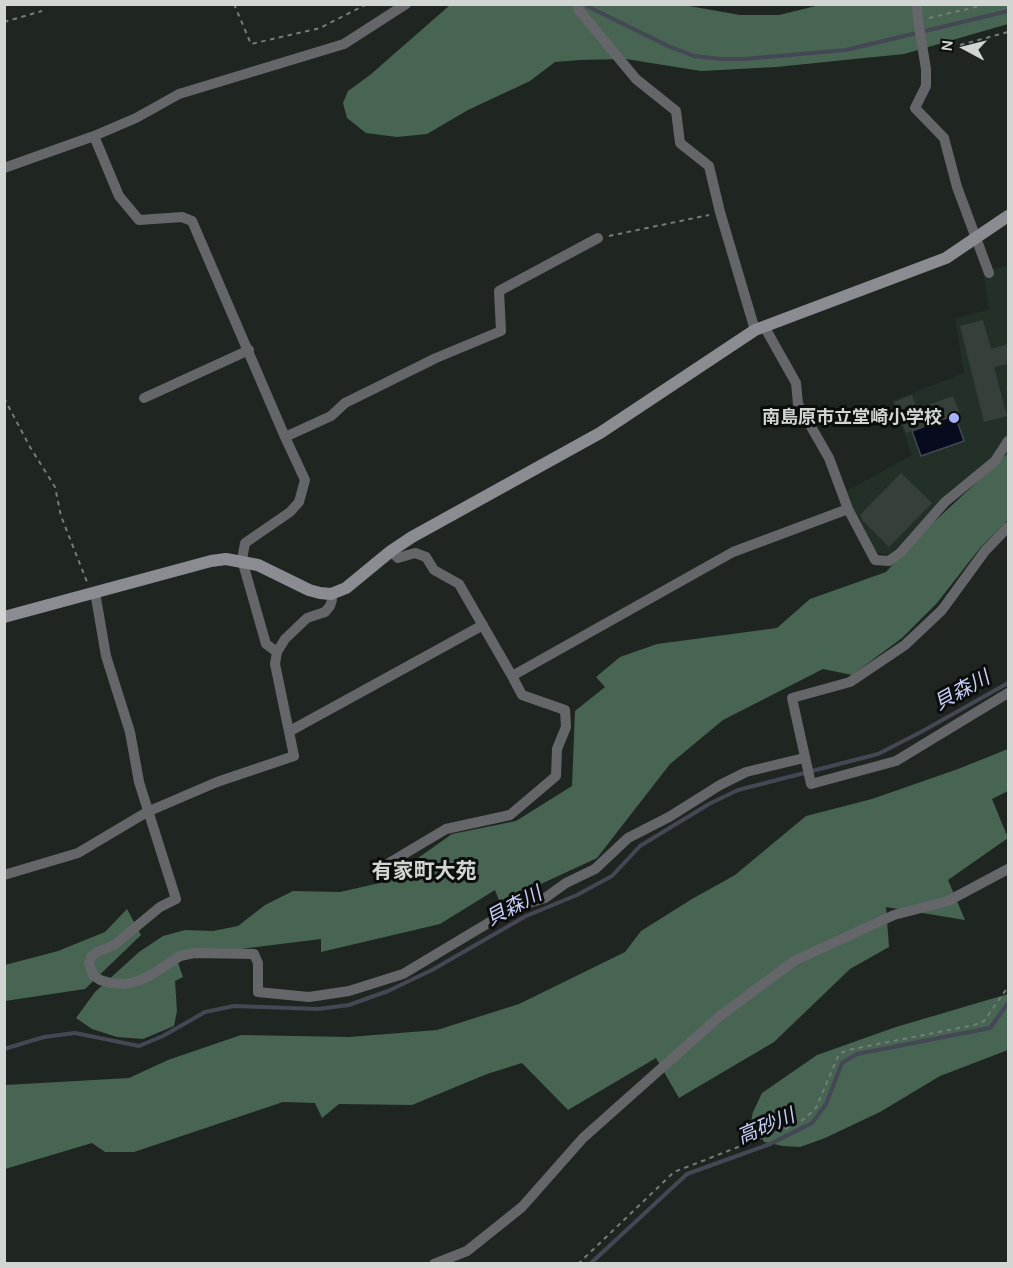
<!DOCTYPE html>
<meta charset="utf-8">
<style>
body{margin:0}
#map{position:relative;width:1013px;height:1268px;overflow:hidden;background:#1f2622;font-family:Karla,sans-serif}
canvas{display:block}
.frame{position:absolute;inset:0;border:6px solid #d1d6d2;pointer-events:none}
.north{position:absolute;left:935px;top:18px;width:60px;height:60px;-webkit-text-stroke:4px #0b0e0c;paint-order:stroke;rotate:277deg;font-size:16px;font-weight:700;line-height:24px;text-align:center;color:#d1d6d2}
.north::after{content:'';display:block;margin:auto;width:21px;height:27px;background:#d1d6d2;clip-path:polygon(50% 0,100% 100%,50% 72%,0 100%)}
</style>
<div id="map">
<canvas width="1013" height="1268"></canvas>
<div class="frame"></div>
<div class="north">N</div>
</div>
<script>
const context = document.querySelector('canvas').getContext('2d');
context.lineJoin = 'round';
function fillPath(path, color) { context.fillStyle = color; context.fill(path, 'evenodd'); }
const shape = rows => new Path2D(rows.map(r => 'M' + r).join(''));
function stroke(path, color, width, dash) { context.strokeStyle = color; context.lineWidth = width; context.lineCap = dash ? 'butt' : 'round'; context.setLineDash(dash || []); context.stroke(path); }
function label(font, color, halo, rows, align = 'center') {
  context.font = font + ' Karla,"Noto Sans JP",sans-serif'; context.lineWidth = 6; context.setLineDash([]); context.textBaseline = 'middle'; context.strokeStyle = halo; context.fillStyle = color; for (const [text, x, y, turn = 0] of rows) {
    context.save(); context.translate(x, y); context.rotate((+turn || 0) * Math.PI / 180); context.textAlign = isNaN(turn) ? turn : align; if (halo) context.strokeText(text, 0, 0); context.fillText(text, 0, 0); context.restore();
  }
}
fillPath(shape([
 [1008,266,1008,436,991,459,937,506,889,555,875,552,845,492,912,455,892,401,964,373,955,319,989,309,983,271]
]), '#223027');
fillPath(shape([
 [678,4,740,15,779,15,824,4,1008,5,1008,24,904,54,776,67,701,71,626,59,580,60,555,62,530,81,468,110,427,134,397,137,366,133,347,118,343,103,348,91,370,75,450,5],
 [1008,453,1008,520,980,548,937,603,902,638,852,675,823,669,723,720,670,764,597,858,500,903,495,890,440,924,321,952,321,939,176,957,183,977,175,981,177,1011,174,1026,143,1039,117,1037,92,1029,76,1018,95,992,139,952,163,936,185,930,213,931,238,926,265,905,293,891,340,892,384,882,452,834,516,821,572,786,575,711,605,687,596,677,620,657,657,644,777,628,810,599,886,572,921,534],
 [1008,749,1008,791,992,799,1008,838,948,880,965,920,886,907,889,947,850,969,774,1042,679,1098,656,1058,568,1110,522,1063,487,1074,412,1105,339,1104,322,1118,315,1103,283,1102,134,1152,105,1152,92,1143,5,1169,5,1085,129,1078,168,1060,241,1035,349,1037,437,1030,519,1004,625,952,641,931,692,899,735,875,806,816,872,799,958,769],
 [127,909,141,935,85,989,5,1001,5,965,58,951,105,932],
 [1008,994,1008,1050,940,1076,880,1112,825,1138,800,1147,783,1146,764,1142,751,1122,753,1112,762,1093,817,1055,896,1027]
]), '#486452');
const water = shape([
 [955,415,964,441,921,456,912,431,955,415]
]);
fillPath(water, '#080a1e');
stroke(water, '#444754', 1.5);
stroke(shape([
 [587,6,668,46,694,56,721,59,744,59,846,50,1008,11],
 [4,1049,44,1037,75,1033,139,1046,163,1036,205,1012,234,1006,318,1009,349,1005,388,991,432,970,526,916,577,895,612,876,640,846,709,804,738,790,878,754,921,732,1008,683],
 [590,1264,687,1174,770,1144,812,1123,826,1104,842,1063,857,1054,990,1028,1008,1003]
]), '#444754', 4);
fillPath(shape([
 [983,320,991,349,1008,344,1008,364,994,367,1007,416,984,422,960,326],
 [912,395,917,409,953,396,960,414,906,433,894,402],
 [901,473,932,503,889,547,863,521,860,515]
]), '#373f3a');
stroke(shape([
 [234,4,251,44,320,28,367,4],
 [929,18,988,4],
 [4,22,42,11],
 [960,45,1008,32],
 [609,236,709,215],
 [4,398,30,447,55,487,61,516,87,582],
 [578,1264,674,1172,792,1126,804,1119,816,1108,839,1054,848,1050,974,1025,984,1021,1008,987]
]), '#767c78', 2, [4.5, 4.5]);
stroke(shape([
 [579,4,578,9,636,79,676,111,680,143,709,166,720,212,755,330],
 [917,4,918,20,926,69,926,86,915,108,944,138,957,187,989,273],
 [94,136,119,196,139,220,182,217,192,221,285,437],
 [4,168,94,136,136,118,179,94,344,44,406,4],
 [764,326,796,383,798,404,829,458,848,509,875,560,889,561,900,553,945,502,995,461,1008,441],
 [144,398,249,350],
 [1008,527,985,551,942,610,905,645,850,682,792,698,811,784,896,761,1008,693],
 [391,551,398,558,415,553,426,557,434,570,459,584,512,676,733,552,848,509],
 [95,592,106,656,130,732,139,782,176,899,160,907,114,945,97,952,91,957,89,963,93,975,100,980,111,983,125,984,138,981,151,975,180,956,194,953,254,954,258,963,258,992,309,997,349,991,403,974,515,907,545,898,566,883,595,869,628,838,669,817,720,785,746,772,804,758],
 [277,652,266,644,242,560,245,543,290,512,299,502,305,480,285,437,331,416,345,403,436,358,501,331,499,291,598,238],
 [290,731,483,625],
 [389,863,446,829,510,815,556,776,557,749,566,727,565,710,522,695,512,676],
 [4,875,78,853,147,812,217,782,294,756,275,664,277,652,285,639,307,618,325,612,330,606,332,600,331,594],
 [434,1264,467,1251,522,1207,583,1138,720,1016,794,961,894,915,948,901,1008,869]
]), '#65666a', 10);
stroke(shape([
 [4,617,211,561,226,559,258,565,309,590,320,593,331,594,346,588,391,551,412,537,600,433,755,330,946,258,1008,216]
]), '#8a8c92', 12);
for (const [x, y, r, color] of [
 [954,418,6,"#a6b1fc"]
]) { const dot = new Path2D(); dot.arc(x, y, r, 0, 2 * Math.PI); context.fillStyle = color; context.fill(dot); stroke(dot, '#0b0e0c', 2); }
label('bold 18px', '#d1d6d2', '#0b0e0c', [
 ["南島原市立堂崎小学校",942,418]
], 'right');
label('italic 20px', '#c6cdf7', '#0b0e0c', [
 ["貝森川",962,691,-29],
 ["貝森川",514,907,-28],
 ["高砂川",766,1127,-23]
]);
label('bold 21px', '#d1d6d2', '#0b0e0c', [
 ["有家町大苑",424,872]
]);
</script>
